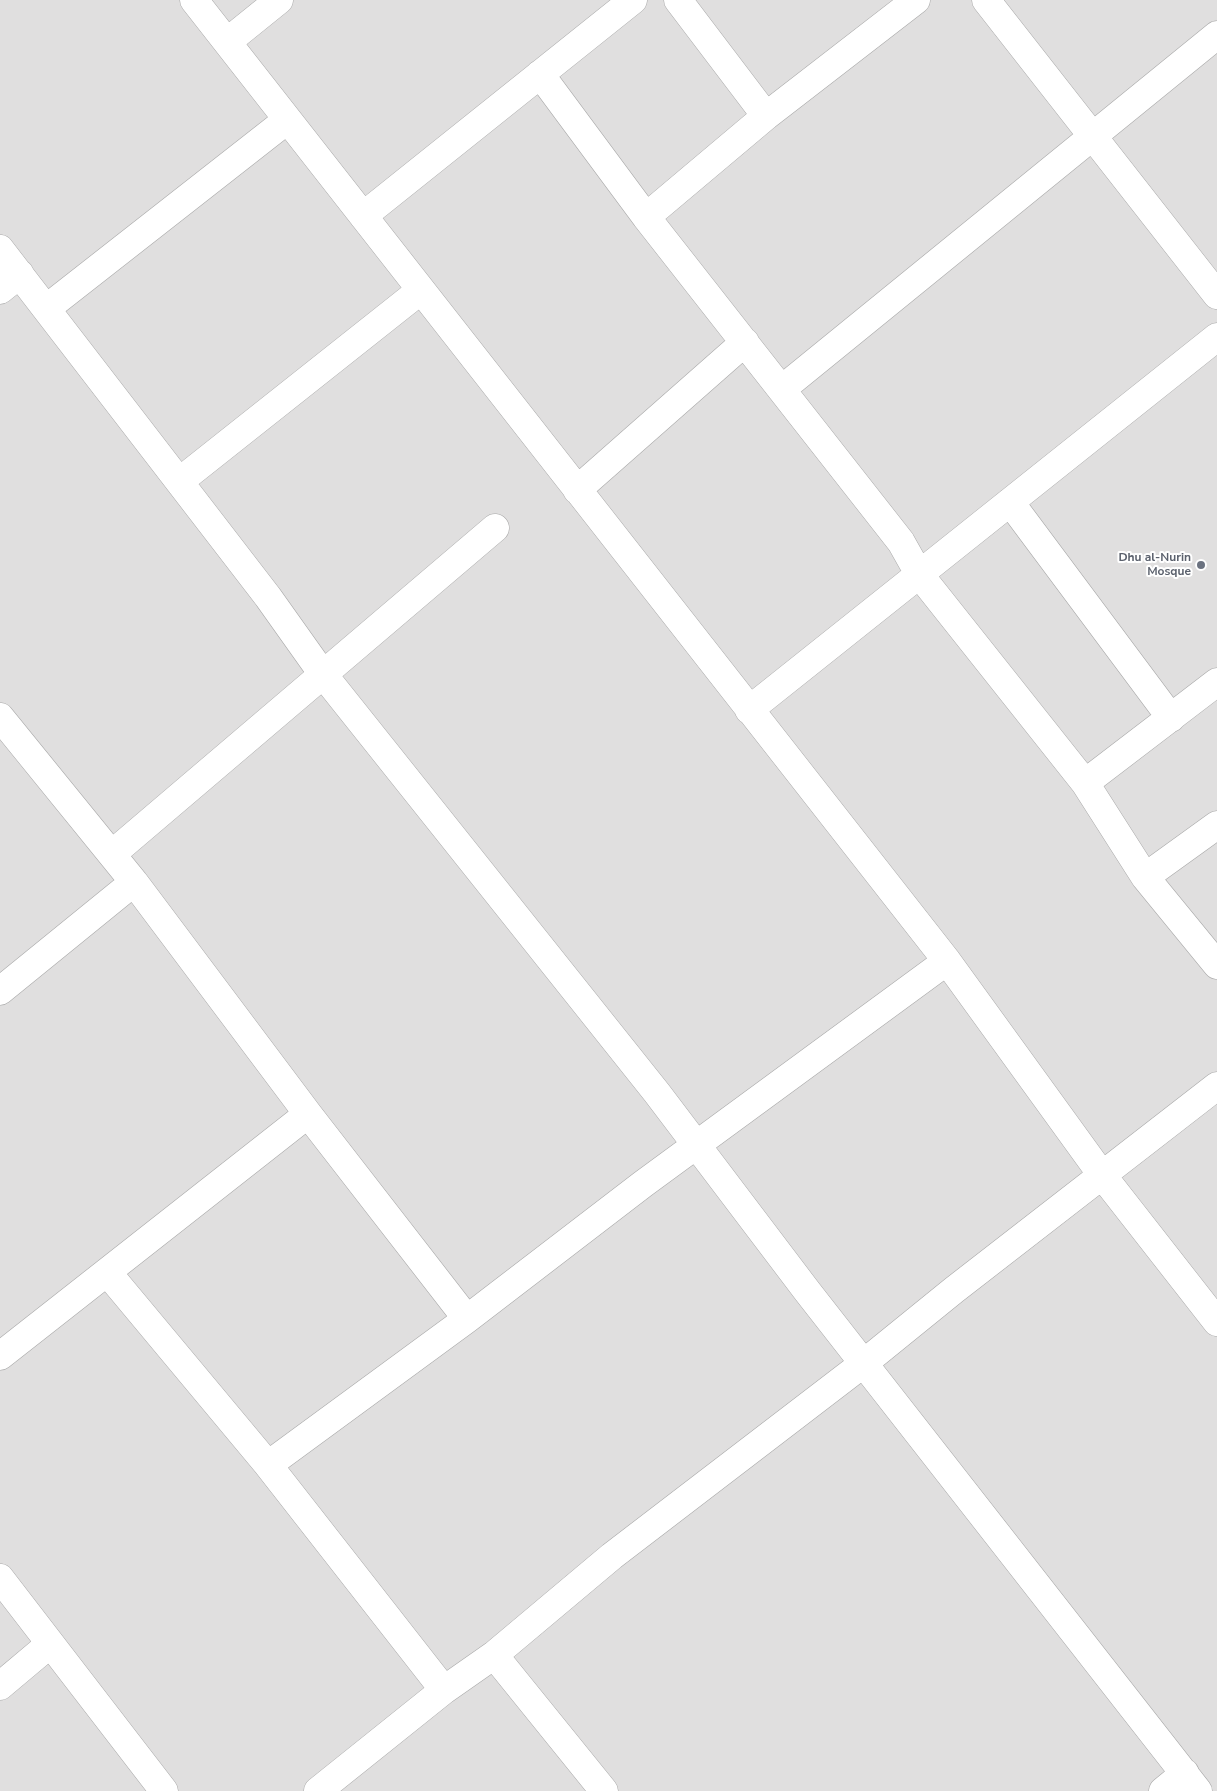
<!DOCTYPE html>
<style>
body{margin:0}
canvas{display:block;background:#f2efe9}
</style>
<canvas width="1217" height="1791"></canvas>
<script>
const context = document.querySelector('canvas').getContext('2d');
context.lineJoin = 'round';
function fillPath(path, color) { context.fillStyle = color; context.fill(path, 'evenodd'); }
const shape = rows => new Path2D(rows.map(r => 'M' + r).join(''));
function stroke(path, color, width, dash) { context.strokeStyle = color; context.lineWidth = width; context.lineCap = dash ? 'butt' : 'round'; context.setLineDash(dash || []); context.stroke(path); }
function label(font, color, halo, rows, align = 'center') {
  context.font = font + ' "Nunito Sans",sans-serif'; context.lineWidth = 4; context.setLineDash([]); context.textBaseline = 'middle'; context.strokeStyle = halo; context.fillStyle = color; for (const [text, x, y, turn = 0] of rows) {
    context.save(); context.translate(x, y); context.rotate((+turn || 0) * Math.PI / 180); context.textAlign = isNaN(turn) ? turn : align; if (halo) context.strokeText(text, 0, 0); context.fillText(text, 0, 0); context.restore();
  }
}
fillPath(shape([
 [0,0,1217,0,1217,1791,0,1791]
]), '#e0dfdf');
const minor = shape([
 [194,0,947,961,1102,1175,1217,1322],
 [678,0,766,116],
 [986,0,1217,295],
 [227,42,279,0],
 [540,74,646,217,901,542,919,574,1085,783,1145,877,1217,965],
 [363,216,633,0],
 [646,217,766,116,916,0],
 [0,249,268,597,322,673,657,1093,807,1291,1198,1791],
 [0,290,20,274],
 [47,308,287,120],
 [782,389,1217,35],
 [180,481,421,290],
 [577,490,745,342],
 [1010,502,1171,718],
 [749,710,1217,337],
 [0,717,134,882,308,1114,467,1319],
 [1085,783,1217,682],
 [112,854,495,528],
 [1145,877,1217,825],
 [0,991,134,882],
 [107,1272,268,1465,444,1690],
 [0,1356,308,1114],
 [268,1465,467,1319,643,1184,947,961],
 [0,1578,164,1791],
 [494,1655,604,1791],
 [0,1686,50,1644],
 [318,1791,444,1690,494,1655,612,1556,864,1363,954,1290,1217,1086],
 [1163,1791,1185,1773]
]);
stroke(minor, '#a9a9a9', 29);
stroke(minor, '#fff', 28);
for (const [x, y, r, color] of [
 [1201,565,5,"#6b7280"]
]) { const dot = new Path2D(); dot.arc(x, y, r, 0, 2 * Math.PI); context.fillStyle = color; context.fill(dot); stroke(dot, '#fff', 2); }
label('bold 12px', '#5b616d', '#fff', [
 ["Dhu al-Nurin",1191,558],
 ["Mosque",1191,572]
], 'right');
</script>
